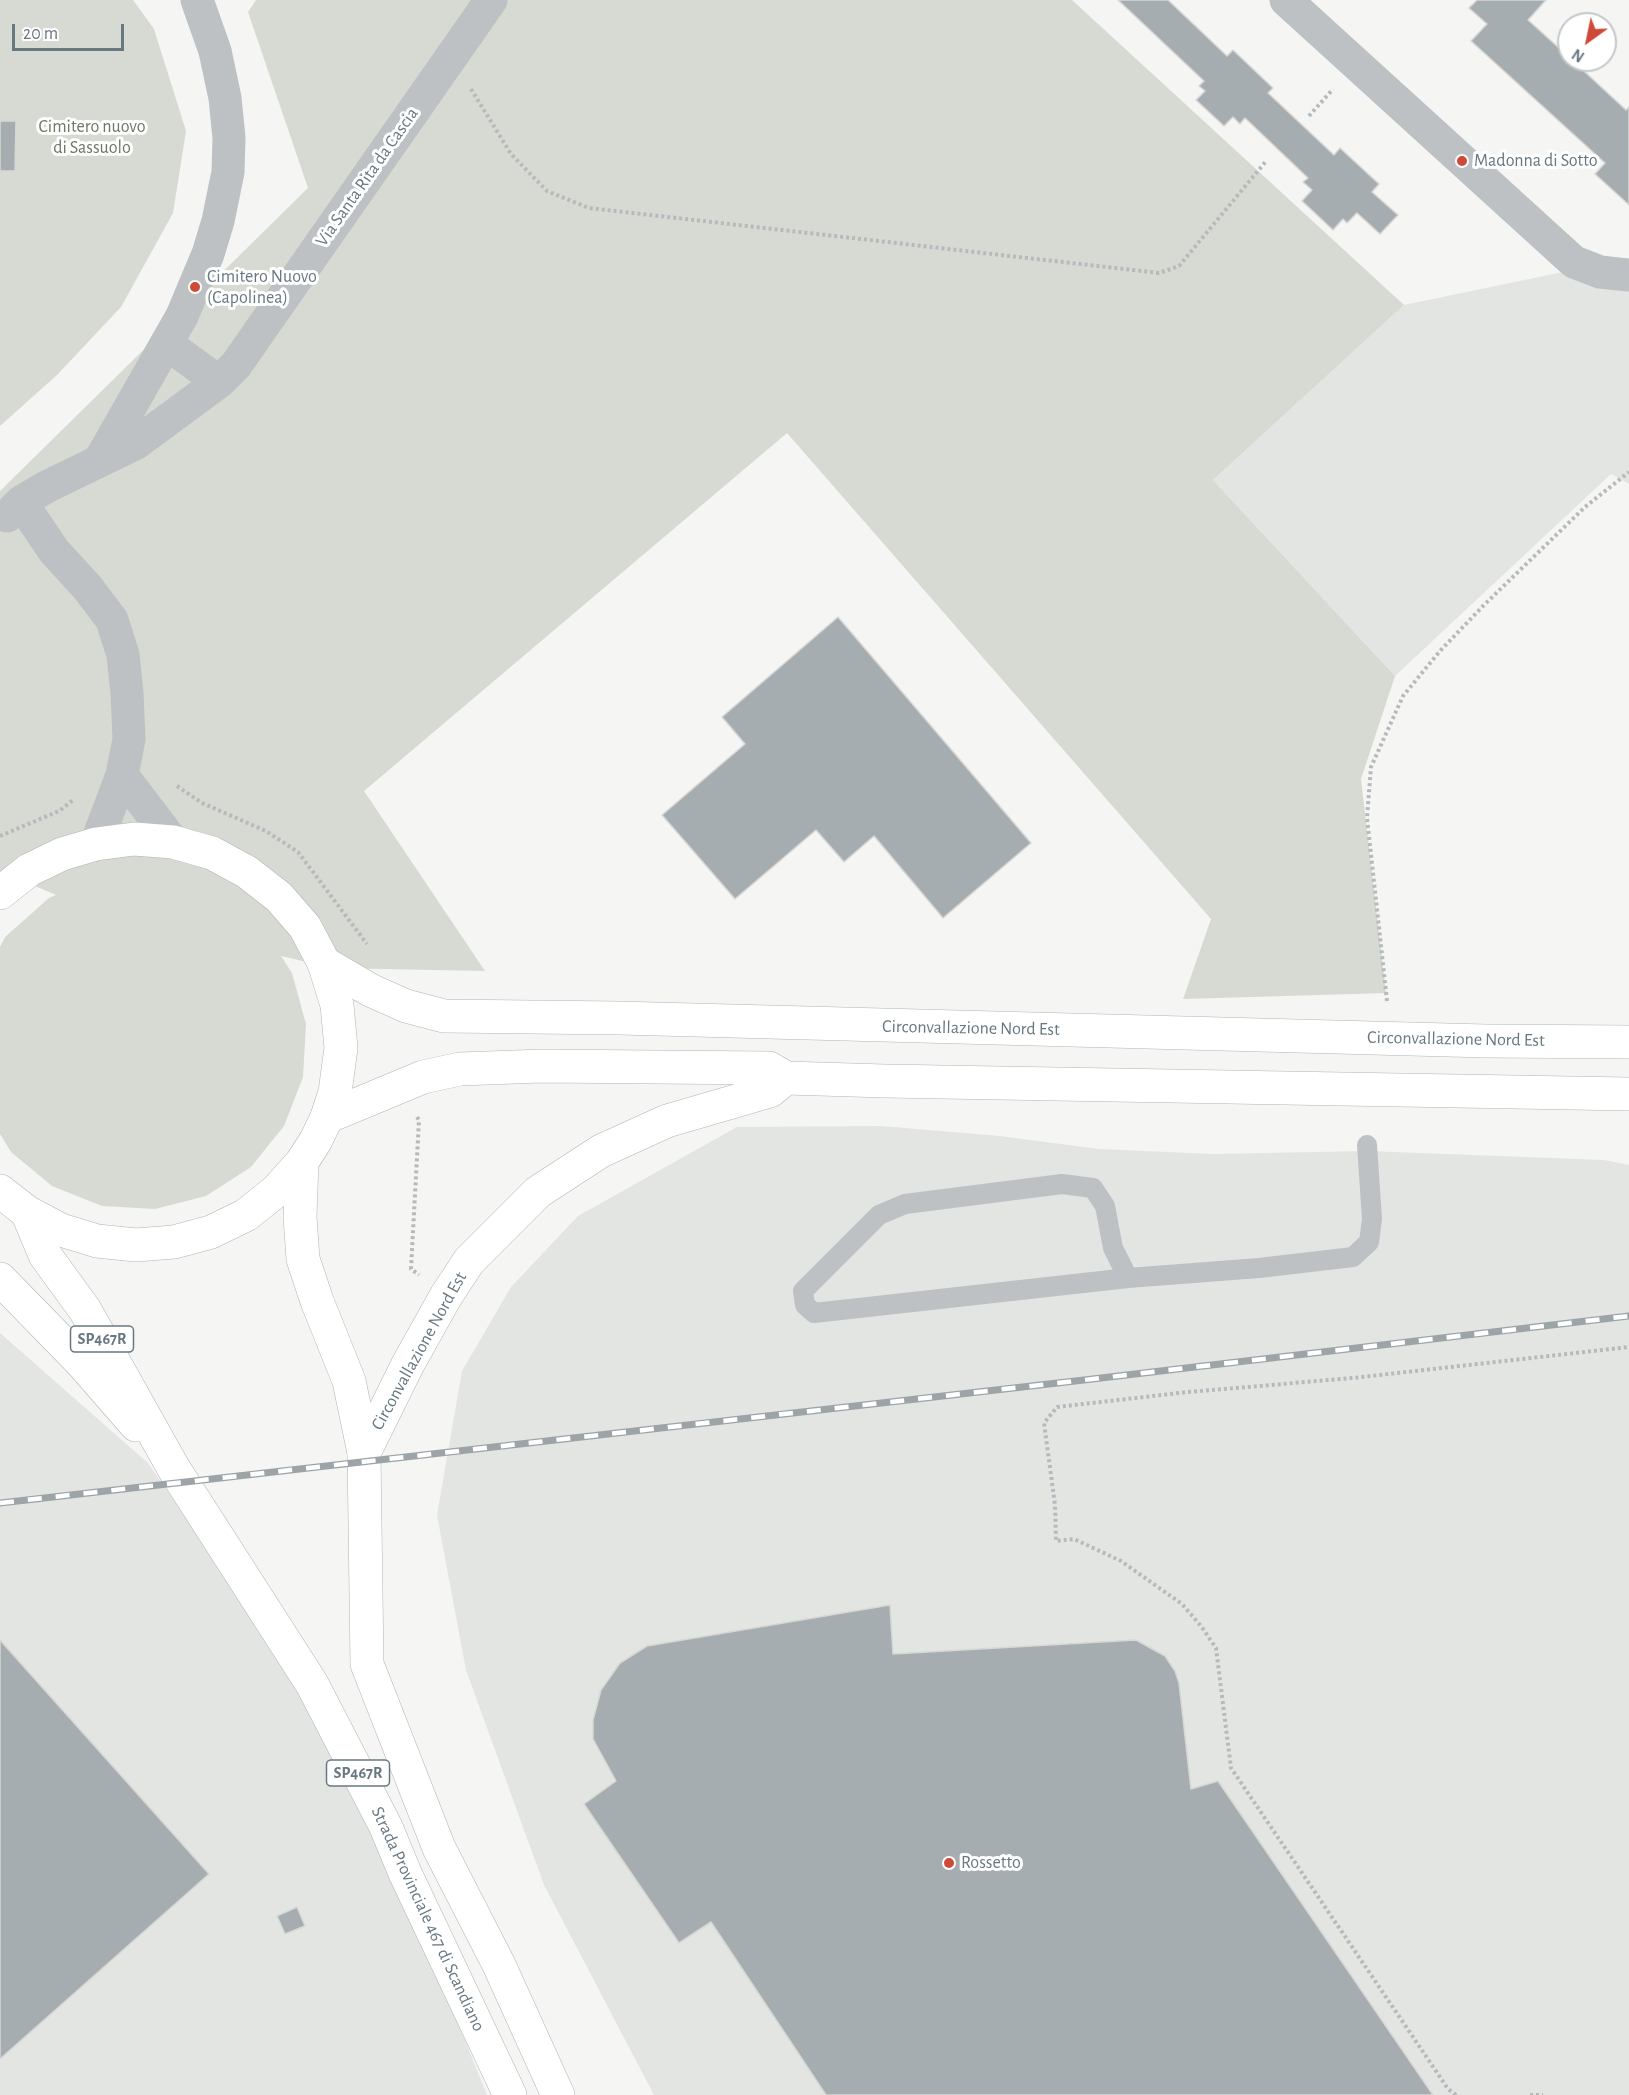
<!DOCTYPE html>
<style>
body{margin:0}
#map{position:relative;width:1629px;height:2095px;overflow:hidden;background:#f5f5f3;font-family:"Alegreya Sans",sans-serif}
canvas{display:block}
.north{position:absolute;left:1557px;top:12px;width:60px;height:60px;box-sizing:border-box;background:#fff;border:2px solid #c3c9cc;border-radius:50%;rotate:213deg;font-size:16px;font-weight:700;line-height:24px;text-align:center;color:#687880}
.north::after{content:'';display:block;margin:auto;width:21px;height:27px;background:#cf4939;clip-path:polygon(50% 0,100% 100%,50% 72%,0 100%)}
.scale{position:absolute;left:12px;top:24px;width:112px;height:27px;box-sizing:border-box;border:3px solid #687880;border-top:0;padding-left:8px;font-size:18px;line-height:21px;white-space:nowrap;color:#687880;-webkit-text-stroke:4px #fff;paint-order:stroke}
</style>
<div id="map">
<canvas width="1629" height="2095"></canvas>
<div class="north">N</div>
<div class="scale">20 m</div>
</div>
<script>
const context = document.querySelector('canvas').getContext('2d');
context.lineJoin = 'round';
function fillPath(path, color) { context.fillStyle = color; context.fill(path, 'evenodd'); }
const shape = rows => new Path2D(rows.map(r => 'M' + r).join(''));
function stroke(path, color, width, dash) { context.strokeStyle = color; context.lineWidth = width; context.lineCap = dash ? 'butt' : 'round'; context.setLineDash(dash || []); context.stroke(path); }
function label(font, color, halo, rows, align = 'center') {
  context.font = font + ' "Alegreya Sans",sans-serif'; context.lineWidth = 6; context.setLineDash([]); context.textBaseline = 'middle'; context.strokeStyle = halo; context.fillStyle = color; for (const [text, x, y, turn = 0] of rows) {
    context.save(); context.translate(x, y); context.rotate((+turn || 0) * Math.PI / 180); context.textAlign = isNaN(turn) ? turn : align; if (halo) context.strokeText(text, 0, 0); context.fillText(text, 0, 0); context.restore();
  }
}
fillPath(shape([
 [1587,267,1629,267,1629,484,1611,474,1395,676,1213,480,1404,305],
 [881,1126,1000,1136,1099,1149,1213,1154,1367,1151,1604,1160,1629,1165,1629,2095,654,2095,544,1885,466,1670,437,1515,462,1371,511,1287,578,1216,737,1127],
 [0,1333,148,1463,266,1633,408,1900,487,2095,0,2095]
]), '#e3e5e3');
fillPath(shape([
 [0,0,133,0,154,29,186,131,173,213,121,307,57,375,0,426],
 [256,0,1072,0,1404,305,1213,480,1395,676,1361,779,1386,993,1183,999,1211,919,787,433,364,791,485,971,333,968,281,956,292,973,306,1024,303,1077,284,1126,251,1167,206,1196,155,1209,102,1206,52,1186,11,1152,0,1134,0,947,5,937,49,898,56,895,0,871,0,491,308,188,248,12]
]), '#d6dad2');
const building = shape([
 [1118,0,1168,0,1227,56,1233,50,1273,88,1268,93,1334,155,1340,148,1379,184,1372,192,1398,215,1380,234,1357,213,1347,223,1343,219,1333,230,1302,201,1312,190,1303,182,1308,178,1245,118,1240,124,1233,117,1224,126,1196,100,1205,91,1199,86,1204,81,1118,0],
 [1477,0,1546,0,1528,20,1569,57,1569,60,1572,60,1626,110,1629,107,1629,205,1595,174,1605,163,1471,41,1487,24,1469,8,1477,0],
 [0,121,16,121,15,171,0,171,0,121],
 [838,617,1031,843,943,918,874,836,844,862,816,830,735,899,662,815,745,744,722,717,838,617],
 [890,1605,893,1654,1136,1640,1165,1656,1175,1671,1179,1683,1191,1789,1218,1781,1433,2095,826,2095,711,1922,679,1943,584,1804,616,1781,593,1739,593,1720,601,1690,620,1663,647,1646,890,1605],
 [0,1640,209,1874,0,2059,0,1640],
 [297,1907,305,1926,285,1934,277,1916,297,1907]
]);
fillPath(building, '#a5adb1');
stroke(building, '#d7d7d5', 1.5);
const secondary = shape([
 [324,963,370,990,406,1006,444,1016,619,1018,1486,1041,1629,1042],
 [327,1117,423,1077,460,1069,542,1066,769,1068,786,1078,885,1081,1629,1094],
 [364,1453,408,1364,446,1296,469,1261,538,1192,601,1151,667,1121,770,1091,786,1078]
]);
const primary = shape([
 [0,893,29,870,62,854,96,844,134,839,173,842,212,853,247,872,279,897,305,927,324,963,337,1005,341,1048,335,1092,327,1117,316,1140,302,1162,276,1191,246,1215,211,1232,174,1242,136,1245,97,1241,61,1230,27,1212,0,1191],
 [302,1162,300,1217,303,1259,317,1301,349,1381,364,1453,367,1664,439,1848,499,1965,558,2095],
 [27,1212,45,1255,85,1310,174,1469,312,1684,386,1827,405,1873,510,2095],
 [0,1279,82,1363,136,1425]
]);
stroke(secondary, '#b0b5b8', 34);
stroke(primary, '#afb4b6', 34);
stroke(shape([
 [471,89,511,154,547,191,589,208,1159,273,1179,266,1267,160],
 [1309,116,1333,89],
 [177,786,202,803,266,831,298,852,367,944],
 [0,836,59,811,73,800],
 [1387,1001,1367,818,1371,767,1403,696,1440,651,1484,605,1585,507,1629,472],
 [417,1117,419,1120,411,1269,419,1275],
 [1456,2095,1448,2089,1411,2034,1231,1768,1216,1648,1201,1626,1182,1604,1121,1561,1074,1539,1056,1541,1055,1505,1044,1423,1057,1407,1188,1392,1353,1378,1629,1347],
 [1530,2095,1543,2095]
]), '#b7babc', 4, [3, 3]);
stroke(shape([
 [1128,1278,1113,1248,1105,1206,1093,1188,1062,1184,905,1204,879,1215,803,1291,805,1305,814,1313,1128,1278,1259,1268,1353,1257,1369,1242,1372,1219,1367,1145]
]), '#bdc1c4', 20);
stroke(shape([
 [1286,0,1574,262,1600,272,1629,275],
 [167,344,219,382],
 [100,460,182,316,208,254,218,221,228,172,229,138,225,98,215,51,197,0],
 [21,502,54,551,87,587,112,620,123,655,127,693,129,739,122,775,96,844],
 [7,516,21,502,48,486,135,444,219,382,236,365,491,0],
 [122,775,173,842]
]), '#bdc1c4', 33);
stroke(secondary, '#fff', 33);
stroke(primary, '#fff', 33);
const rail = shape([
 [0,1503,1084,1380,1629,1316]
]);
stroke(rail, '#9da4a8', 7);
stroke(rail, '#fff', 4.5, [14]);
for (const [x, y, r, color] of [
 [1462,161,6,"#cf4939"],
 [195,287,6,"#cf4939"],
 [949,1863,6,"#cf4939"]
]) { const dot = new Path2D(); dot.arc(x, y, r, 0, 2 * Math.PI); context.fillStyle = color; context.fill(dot); stroke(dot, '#fff', 2); }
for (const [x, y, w] of [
 [102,1339,63],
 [358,1773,63]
]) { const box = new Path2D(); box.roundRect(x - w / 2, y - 13, w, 26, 4.5); context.fillStyle = '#fff'; context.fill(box); stroke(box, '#687880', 1.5); }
label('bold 16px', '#687880', null, [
 ["SP467R",102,1339],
 ["SP467R",358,1773]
]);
label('18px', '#6c7866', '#fff', [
 ["Cimitero nuovo",92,127],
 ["di Sassuolo",92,148]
]);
label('18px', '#687880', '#fff', [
 ["Madonna di Sotto",1474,161],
 ["Cimitero Nuovo",207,277],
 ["(Capolinea)",207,298],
 ["Rossetto",961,1863]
], 'left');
label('18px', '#687880', '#fff', [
 ["Via Santa Rita da Cascia",367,177,-55],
 ["Circonvallazione Nord Est",971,1028,1],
 ["Circonvallazione Nord Est",1456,1039,1],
 ["Circonvallazione Nord Est",419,1351,-61],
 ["Strada Provinciale 467 di Scandiano",428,1919,65]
]);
</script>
